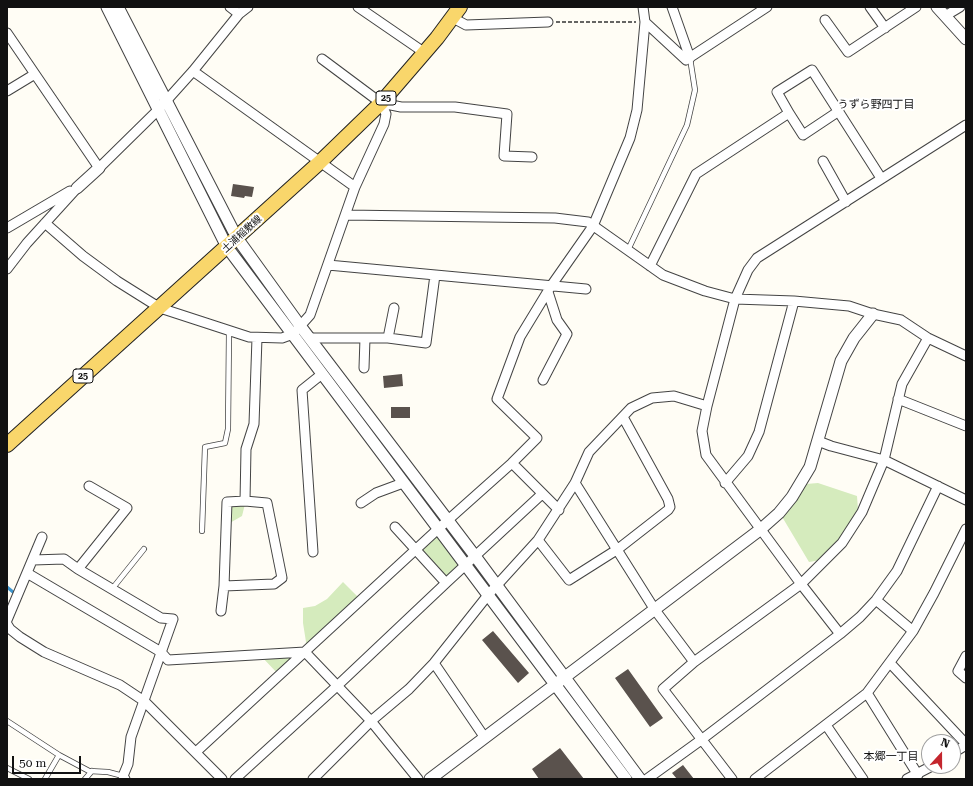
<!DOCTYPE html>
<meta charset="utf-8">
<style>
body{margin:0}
#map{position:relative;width:973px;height:786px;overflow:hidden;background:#fffdf5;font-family:"Roboto Serif",serif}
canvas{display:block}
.frame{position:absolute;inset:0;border:8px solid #111;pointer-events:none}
.north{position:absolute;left:921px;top:734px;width:40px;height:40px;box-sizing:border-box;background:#fff;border:1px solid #a0a0a0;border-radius:50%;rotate:21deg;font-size:11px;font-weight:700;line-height:16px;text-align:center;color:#111}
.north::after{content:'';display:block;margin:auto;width:14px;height:18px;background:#c4262e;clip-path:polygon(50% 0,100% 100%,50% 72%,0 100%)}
.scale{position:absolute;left:12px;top:756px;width:69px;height:18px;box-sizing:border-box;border:2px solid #111;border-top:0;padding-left:5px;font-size:12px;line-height:14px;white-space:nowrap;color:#111;-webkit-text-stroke:3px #fff;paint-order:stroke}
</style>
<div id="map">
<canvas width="973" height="786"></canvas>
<div class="frame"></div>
<div class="north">N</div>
<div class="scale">50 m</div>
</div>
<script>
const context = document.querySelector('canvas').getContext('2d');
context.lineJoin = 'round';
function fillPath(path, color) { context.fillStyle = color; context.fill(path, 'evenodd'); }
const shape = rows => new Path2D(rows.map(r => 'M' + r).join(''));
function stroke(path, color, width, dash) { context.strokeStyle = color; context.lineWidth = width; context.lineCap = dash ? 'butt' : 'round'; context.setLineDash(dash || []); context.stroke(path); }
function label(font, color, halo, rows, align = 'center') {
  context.font = font + ' "Roboto Serif","Noto Sans JP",serif'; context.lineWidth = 4; context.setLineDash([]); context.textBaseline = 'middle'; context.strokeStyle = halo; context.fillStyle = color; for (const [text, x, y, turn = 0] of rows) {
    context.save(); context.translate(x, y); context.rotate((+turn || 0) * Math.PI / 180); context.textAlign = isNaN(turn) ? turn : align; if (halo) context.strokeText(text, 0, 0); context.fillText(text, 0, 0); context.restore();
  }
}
fillPath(shape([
 [818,483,857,496,858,510,838,541,821,560,809,562,781,515,806,484],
 [245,504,242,516,228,524,229,505],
 [438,531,463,564,446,580,418,550],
 [343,582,360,599,305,649,306,642,303,623,303,608,315,606,327,599],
 [302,653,279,675,261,656]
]), '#d5ebbd');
stroke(shape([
 [7,587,13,592]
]), '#3f96cf', 3);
fillPath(shape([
 [233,184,254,187,252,197,245,196,244,198,231,196],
 [402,374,403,386,384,388,383,376],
 [391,407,410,407,410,418,391,418],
 [493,631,529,673,518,683,482,640],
 [628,669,663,718,650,727,615,678],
 [560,748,584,779,539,779,532,769],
 [683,765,694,779,677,779,672,773]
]), '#5a524d');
const service = shape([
 [628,250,687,125,695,90,690,58],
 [202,531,205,447,225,443,228,429,229,332],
 [112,589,144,549],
 [7,721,59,755],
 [7,768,29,779],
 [45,779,59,755,89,771,108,772,123,776],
 [85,779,92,771]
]);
const minor = shape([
 [230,7,239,14],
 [358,7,425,53],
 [672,7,690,58],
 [870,7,885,28],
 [945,16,960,7],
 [453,18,466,25,548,22],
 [825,20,848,52,916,7],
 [645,22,686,60,767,7],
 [7,33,99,168,158,110,193,71,239,14,248,7],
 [322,59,381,103,401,107,455,107,507,114,504,156,532,157],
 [193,71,355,187],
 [7,91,35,74],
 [789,113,803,135,839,111],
 [823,161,846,202],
 [346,215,555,218,588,222,663,275,705,291,735,299,794,301,849,306,873,314,901,320,928,338,966,356],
 [45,223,83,256,117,281,160,308,249,337,282,338,293,334,310,315,355,187,384,124,386,114,381,103],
 [7,228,70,191],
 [328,265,586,289],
 [650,266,696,174,789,113,777,92,812,70,881,178],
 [7,269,27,243,77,188],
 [310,338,388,338,426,343,435,275],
 [388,338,394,308],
 [364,368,365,338],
 [543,380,567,334,557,320,548,292],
 [898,399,966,426],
 [818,441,831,446,884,460,966,500],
 [512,463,537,438,497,399,520,337,551,286,593,226,630,138,637,110,645,22,643,7],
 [575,483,655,610,694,662],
 [725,483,748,456,759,432,794,301],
 [89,486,127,508,78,569,161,618,173,619,131,737,128,764,123,776,125,779],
 [245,501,227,502,224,586,274,584,282,578,267,503,245,501,246,449,254,424,257,338],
 [361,503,376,493,403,483],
 [395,527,446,583,542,494],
 [538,540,569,580,618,549,668,510,670,507,668,499,623,417],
 [313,552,302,390,322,374],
 [33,560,64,559,78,569],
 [27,573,161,652,168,660,305,652],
 [876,600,913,631],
 [221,611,224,586],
 [7,620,42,537],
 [7,624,10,629,20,637,44,652,120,685,144,701,222,779],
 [840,634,801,584,706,455,702,431,707,406,735,299,748,270,757,258,966,125],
 [305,652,371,721,418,779],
 [966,656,958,671,966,678],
 [434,663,485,738],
 [890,663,966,744],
 [867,693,918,775],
 [826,725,863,779],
 [196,752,438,529,512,463,559,510],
 [953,753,966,745],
 [235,779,337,686,446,583],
 [313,779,371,721,409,689,434,663,488,595,538,540,575,483,589,452,631,408,652,398,674,396,707,406],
 [647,779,701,740,840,634,860,617,876,600,897,571,938,486],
 [732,779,663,689,694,662,801,584,842,543,862,512,884,460,902,384,928,338],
 [755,779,867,693,913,631,934,593,966,529],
 [907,779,932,766]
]);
const tertiary = shape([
 [107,7,227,247,626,779],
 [118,7,237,238,301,327,475,556,640,779],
 [937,7,966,39],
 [77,188,99,168],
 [430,779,761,529,779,513,792,497,810,467,841,361,854,338,873,314]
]);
const primary = shape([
 [7,445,319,163,381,103,437,38,460,7]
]);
stroke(service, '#444', 6);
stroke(minor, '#444', 11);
stroke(tertiary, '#444', 13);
stroke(primary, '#222', 16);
stroke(shape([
 [556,22,636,22]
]), '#333', 1.5, [4, 2]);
stroke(service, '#fff', 4.5);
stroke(minor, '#fff', 9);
stroke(tertiary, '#fff', 11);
stroke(primary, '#f9d66b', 14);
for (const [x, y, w] of [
 [386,98,20],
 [83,376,20]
]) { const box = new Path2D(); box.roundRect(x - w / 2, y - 7, w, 14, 3); context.fillStyle = '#fff'; context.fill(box); stroke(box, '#111', 1); }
label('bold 9px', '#111', null, [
 ["25",386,98],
 ["25",83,376]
]);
label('10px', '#111', '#fff', [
 ["土浦稲敷線",242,234,-42]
]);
label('11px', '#111', '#fff', [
 ["うずら野四丁目",876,105],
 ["本郷一丁目",891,757]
]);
</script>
